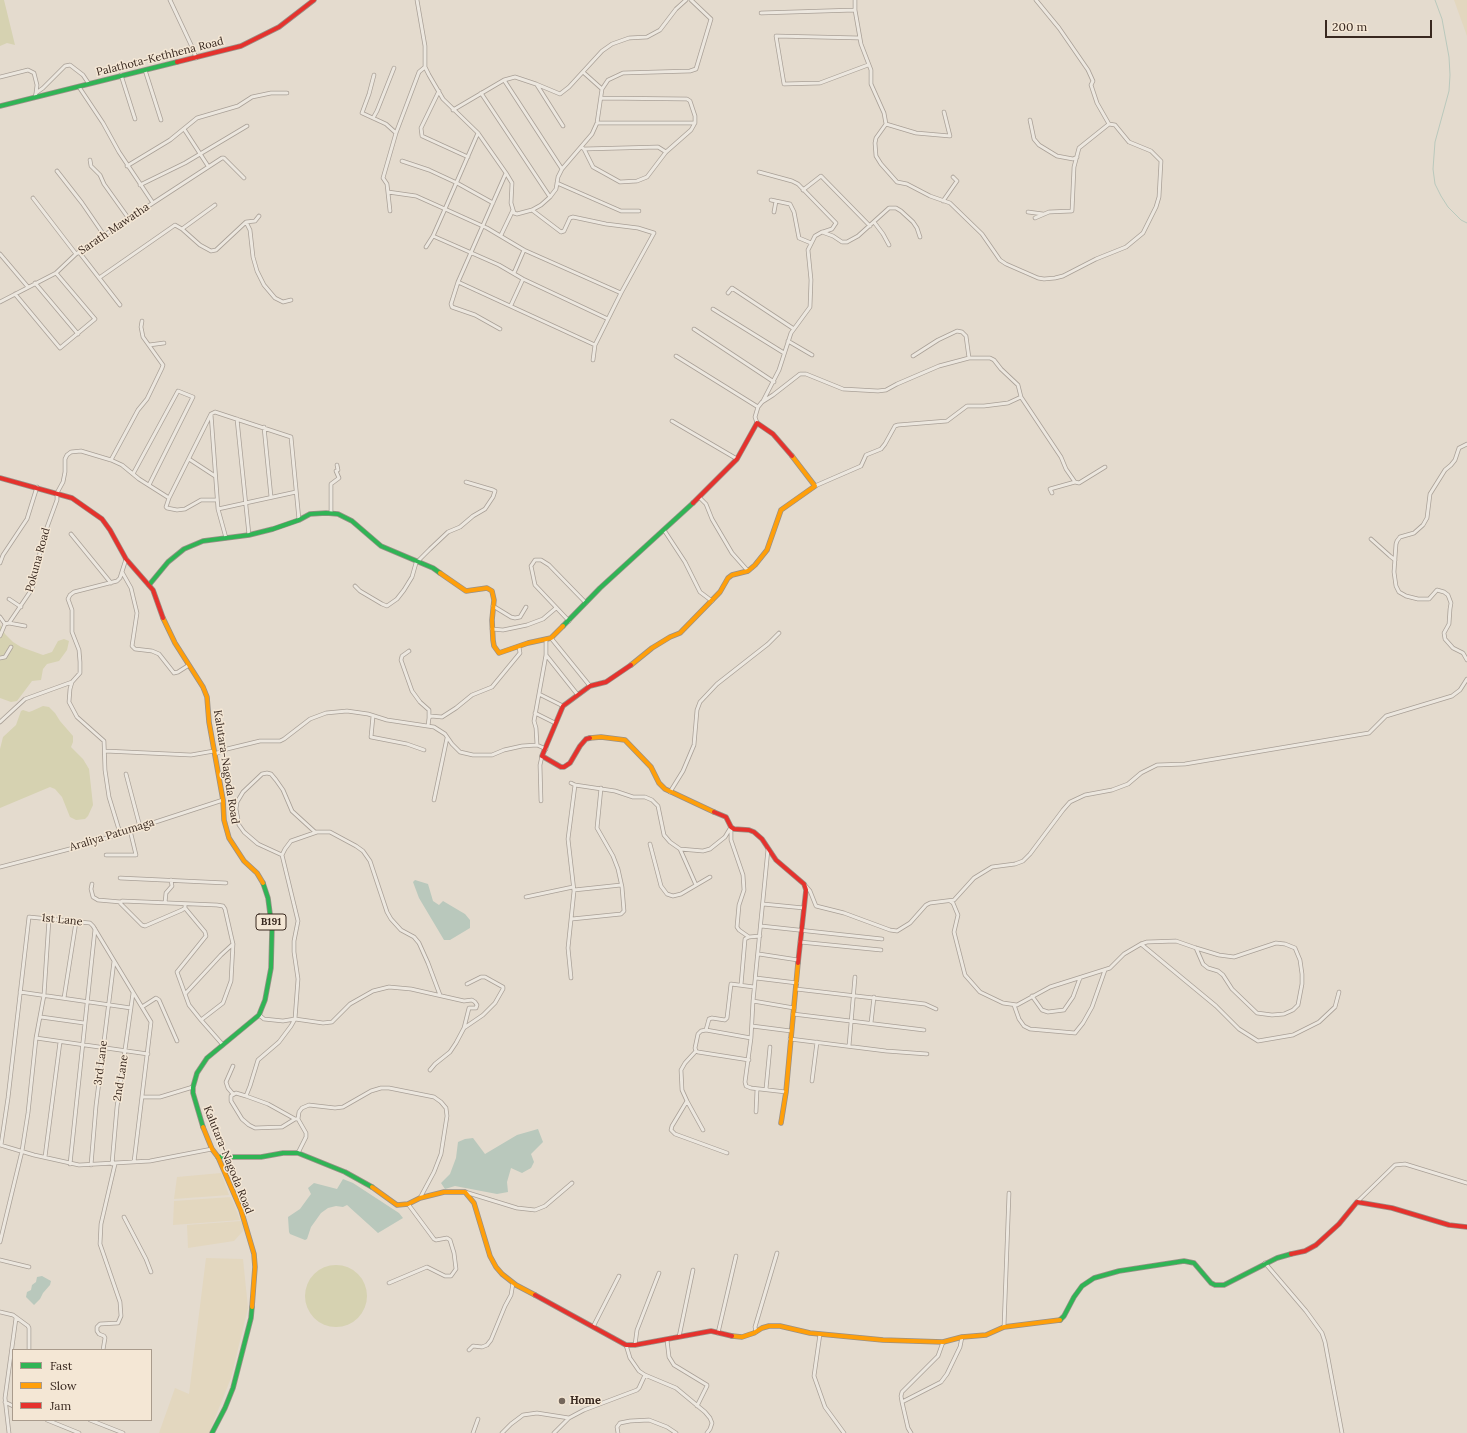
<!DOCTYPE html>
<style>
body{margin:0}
#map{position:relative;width:1467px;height:1433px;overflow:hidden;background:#e4dbce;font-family:Lora,serif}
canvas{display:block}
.legend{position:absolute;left:12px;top:1349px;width:140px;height:72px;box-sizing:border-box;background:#f4e7d5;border:1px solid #a99b8c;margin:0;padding:5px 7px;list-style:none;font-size:12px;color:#38281f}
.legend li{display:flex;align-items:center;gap:8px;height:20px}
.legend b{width:20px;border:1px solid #a99b8c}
.scale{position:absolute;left:1325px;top:20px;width:107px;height:18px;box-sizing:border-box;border:2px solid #38281f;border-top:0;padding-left:5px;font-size:12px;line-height:14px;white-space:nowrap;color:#38281f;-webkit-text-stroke:3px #f4e7d5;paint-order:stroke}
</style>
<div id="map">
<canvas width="1467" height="1433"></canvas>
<ul class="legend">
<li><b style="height:5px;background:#30b455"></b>Fast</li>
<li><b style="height:5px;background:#ff9f0a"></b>Slow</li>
<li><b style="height:5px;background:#e5322d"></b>Jam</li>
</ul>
<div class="scale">200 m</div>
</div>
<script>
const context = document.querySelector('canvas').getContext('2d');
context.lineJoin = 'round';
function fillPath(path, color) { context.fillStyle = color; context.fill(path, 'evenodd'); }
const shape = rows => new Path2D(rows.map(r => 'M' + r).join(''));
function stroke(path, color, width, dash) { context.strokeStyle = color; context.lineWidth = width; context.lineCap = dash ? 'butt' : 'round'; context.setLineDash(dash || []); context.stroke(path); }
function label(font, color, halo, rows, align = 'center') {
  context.font = font + ' Lora,serif'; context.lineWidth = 3; context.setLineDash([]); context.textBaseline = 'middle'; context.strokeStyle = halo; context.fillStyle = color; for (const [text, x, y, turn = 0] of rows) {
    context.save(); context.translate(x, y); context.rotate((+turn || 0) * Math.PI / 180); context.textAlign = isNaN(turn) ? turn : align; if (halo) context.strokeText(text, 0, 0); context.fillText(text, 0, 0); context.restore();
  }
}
fillPath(shape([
 [1454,0,1467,0,1467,36],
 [221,1173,229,1195,174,1199,177,1177],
 [231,1197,240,1220,173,1225,174,1201],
 [241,1221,244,1230,234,1241,188,1248,187,1225],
 [206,1258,243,1259,248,1308,231,1378,209,1433,159,1433,175,1388,189,1394]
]), '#e3d7bf');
fillPath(shape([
 [0,0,4,0,15,45,7,43,0,46],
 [0,625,5,634,13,642,21,647,43,655,52,652,58,641,64,639,69,641,67,650,59,661,47,664,43,669,41,680,32,681,17,701,11,702,0,698],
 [43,706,49,707,55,713,60,721,73,736,73,742,71,747,83,759,89,769,93,805,88,816,85,819,76,820,70,817,62,797,55,789,50,787,0,808,0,749,3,737,16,725,21,711,23,710,29,712,32,711],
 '305 1296a31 31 0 1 1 62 0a31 31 0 1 1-62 0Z'
]), '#d6d2b1');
fillPath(shape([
 [415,880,428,884,433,901,439,905,443,901,465,914,470,920,470,928,450,940,444,940,419,898,413,882],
 [538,1129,543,1142,531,1154,534,1162,531,1168,522,1173,511,1168,507,1182,508,1192,497,1194,455,1186,445,1189,441,1183,450,1174,456,1158,458,1142,465,1139,473,1138,485,1154,517,1135],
 [343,1179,353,1183,399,1213,403,1218,378,1233,347,1205,343,1207,336,1206,328,1208,321,1213,311,1227,307,1239,305,1240,290,1234,289,1232,288,1217,300,1209,308,1198,311,1194,308,1188,314,1183,337,1189],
 [42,1276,51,1281,50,1285,43,1293,40,1299,34,1305,26,1297,27,1292,31,1290,32,1285,36,1282,37,1277]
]), '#b9c8bc');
stroke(shape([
 [1435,0,1442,19,1449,57,1450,75,1449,91,1435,142,1433,169,1435,184,1441,196,1448,207,1461,220,1467,223]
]), '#b9c8bc', 1);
const street = shape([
 [170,0,193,49,196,58],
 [417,0,425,46,425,67,429,75,443,99,478,133,506,173,512,183,511,203,514,213,517,214,532,210,541,205,550,197,556,189,558,177,562,169,592,134,597,123,602,89,608,80,623,73,690,71,696,69,711,19,691,0],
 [855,0,855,10,861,44,871,70,871,84,884,113,886,124,876,138,875,143,876,156,881,164,897,182,907,184,930,196,950,203,982,234,1000,260,1006,264,1038,278,1044,279,1055,278,1063,276,1096,259,1126,247,1143,233,1156,207,1159,197,1161,161,1151,151,1129,142,1115,125,1109,124,1097,103,1091,85,1093,81,1088,70,1059,28,1036,0],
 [761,13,855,10],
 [860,38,776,36,784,84,820,83,868,65],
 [145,70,161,120],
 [583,72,602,89],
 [121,75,135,119],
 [374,75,369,94,362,113,386,124,396,133],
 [0,77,28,70,34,73,37,85,36,93],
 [504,80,562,169],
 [537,85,563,126],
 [439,91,421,128,422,136,468,157],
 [481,93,550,197],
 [35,97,36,93,43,88,65,66,70,65,83,75,89,84],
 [453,110,504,80,515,77,536,84,560,94,569,87,602,51,612,44,629,38,647,37,660,30,676,9,686,0],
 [373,118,377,111,394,68],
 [1030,120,1034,139,1039,145,1057,156,1073,159,1077,157],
 [597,123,695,123],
 [886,124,916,133,950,136,944,112],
 [184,129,208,166],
 [478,133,445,209,487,228,524,250,621,293],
 [581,147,584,149,593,167,620,182,637,181,647,177,666,152,691,130,695,123,695,116,690,101,687,99,601,98],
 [584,149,658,147,666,152],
 [90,160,91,166,100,175,104,184,129,219],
 [402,161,429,170,457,183,493,203],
 [127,166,170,140,197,118,238,106,252,97,271,93,287,93],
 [57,171,82,203,104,235],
 [759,172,792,181,798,184,836,223,832,229,823,232],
 [557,183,621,211,639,211],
 [140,185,185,163,247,126],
 [803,190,821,176,870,226],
 [388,192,416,196,445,209,433,236,426,247],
 [33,198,76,254],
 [771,200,790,204,794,212,799,238,811,243],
 [943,201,957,181,953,177],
 [153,203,222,158,224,158,244,178],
 [532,210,561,232,564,231,570,218,573,217,606,224,638,228,654,233,621,293,595,345,593,360],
 [390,211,387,184,383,178,396,133,419,72,425,67],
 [774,212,776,201],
 [1028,212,1043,214],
 [1035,218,1049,212,1072,211,1074,167,1079,148,1109,124],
 [246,222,250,230,253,257,257,271,264,285,275,298,283,302,291,300],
 [874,222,883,234,889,245],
 [182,229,200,245,211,251,216,250,246,222,255,221,259,216],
 [501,235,513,210],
 [433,236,499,265,523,279,608,319],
 [79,252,120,305],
 [0,254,28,287],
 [514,273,524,250],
 [99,278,175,225,182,229,215,205],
 [458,282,595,345],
 [35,283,78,334],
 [728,293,732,288,794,329],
 [15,294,60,348,95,319,56,273],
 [0,302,56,273,76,254,153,203,119,152,103,123,79,87],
 [511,305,523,279],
 [713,309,784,353],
 [500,329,475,315,452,307,451,304,458,282,506,173],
 [694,329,774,382],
 [788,341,812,355],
 [149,345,164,343],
 [676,356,758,407],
 [913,356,938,340,957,331,962,332,966,336,969,358],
 [763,401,779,370,791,333,810,307,811,280,808,250,815,236,822,232,833,236,842,242,847,242,858,236,889,208,896,208,901,211,913,222,917,228,920,237],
 [211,414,218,509,226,538],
 [237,419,249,535],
 [672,421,737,459],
 [757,423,755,417,758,407,762,402,773,395,800,374,806,374,843,389,878,391,886,390,897,384,939,366,969,358,990,358,994,360,1001,369,1018,385,1021,397,1061,457,1066,469,1075,482,1079,483,1105,467],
 [264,427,271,497],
 [1467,444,1459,448,1455,460,1451,465,1445,470,1430,494,1427,518,1423,525,1414,533,1400,537,1397,541,1396,544,1394,572,1396,586,1399,592,1406,596,1418,599,1429,599,1437,590,1444,592,1448,595,1451,603,1450,609,1449,624,1444,633,1445,639,1453,648,1463,653,1467,660],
 [189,459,215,476],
 [111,460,138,410,147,399,162,368,163,365,143,337,141,327,142,321],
 [133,474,178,391,193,397,149,485],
 [815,486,861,466,866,455,881,449,885,444,895,426,898,425,947,421,967,406,984,406,1008,403,1021,397],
 [1052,493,1050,489,1075,482],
 [699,497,706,504,712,519,732,553,748,571],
 [217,500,201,500,185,509,177,510,167,508,166,507,169,498,211,414,215,412,291,437,299,520],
 [218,509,296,492],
 [331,513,331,484,339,478,336,471,338,470,337,465],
 [664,530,685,562,700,592,712,601],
 [71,534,111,583],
 [1371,539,1390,556,1395,560],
 [0,563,3,555,27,519,37,487],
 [122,572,131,588,137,613,132,646,135,649,152,651,159,654,174,673,178,672,189,665],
 [355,586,360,591,382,604,387,606,397,599,404,590,412,577,416,563,430,549,448,532,460,527,473,516,485,509,493,497,495,491,493,490,466,482],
 [9,599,21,607],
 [493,606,511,617,515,618,520,617,526,607],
 [0,617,5,624,9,623,25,626],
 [569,621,535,585,531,566,535,560,541,560,549,565,586,603],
 [9,623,32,589,36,575,42,541,57,500,57,493,63,482,65,472,65,459,67,455,71,452,81,451,111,460,122,465,139,479,169,498],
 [492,629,503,630,527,625,543,619,556,608],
 [0,636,5,624],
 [551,638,590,686],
 [409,651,402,656,401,660,412,691,420,702,429,710,429,718],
 [546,655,577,694],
 [0,658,5,657,11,647],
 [539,694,563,706],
 [535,713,555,723],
 [373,716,371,737,407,744,424,750],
 [0,722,25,699,72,682],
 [428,726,429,718,431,716,442,717,456,708,472,695,492,687,520,653,519,647],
 [537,745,536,728,534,721,546,655,546,639],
 [105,751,191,755,214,751],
 [215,754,227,749,260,741,280,741,284,739,310,719,326,713,347,711,368,714,387,720,434,727,445,734,452,744,460,752,473,755,492,755,504,750,522,746,537,745,546,749],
 [126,774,140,827],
 [571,783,575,785,615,791,633,797,645,797,652,800,658,806,664,835,670,842,680,849,703,851,710,849,725,837,731,827],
 [670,792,683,771,694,745,697,710,700,702,717,684,768,644,779,633],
 [434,800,447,738],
 [541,801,540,765,542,756],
 [731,829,731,840,743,875,744,890,739,905,737,927,739,930,749,937],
 [120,833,109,797,105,770,104,741,77,717,69,702,70,689,72,682,80,673,80,662,79,650,72,632,72,610,68,599,70,595,74,592,117,581,120,578,126,559],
 [650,844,661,886,667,894,673,896,681,894,710,877],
 [680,849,696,885],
 [768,849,753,1001,751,1038,745,1082,746,1086,751,1088,786,1092],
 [106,855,136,855,130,830],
 [282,855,258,844,244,832,239,825,236,809,237,802,243,792,262,774,267,773,271,774,276,780,283,790,292,811,315,832],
 [0,867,85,845,223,800],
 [120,878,226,883],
 [92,884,91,889,93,897,98,900,121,902],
 [804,884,810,891,816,906,844,913,890,930,897,931,910,923,926,905,930,903,954,900,974,878,992,867,1015,864,1023,861,1030,854,1063,810,1070,802,1085,795,1112,790,1128,784,1141,773,1157,765,1185,764,1369,733,1386,716,1452,696,1460,690,1467,679],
 [574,890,621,885],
 [526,897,573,887],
 [950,901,953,903,958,915,954,932,965,975,980,992,1003,1003,1017,1005,1050,987,1110,968,1124,954,1141,944,1147,942,1176,941,1196,948,1219,955,1234,957,1276,943,1285,944,1295,948,1300,960,1302,974,1302,984,1298,1005,1293,1010,1284,1014,1272,1015,1257,1013,1232,989,1223,975,1218,971,1208,968,1203,964,1196,948],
 [165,903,166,893,172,886,171,880],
 [185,904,185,908,182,910,145,926,142,925,120,903,122,901,217,905,223,906,225,909,233,944,231,981,223,1003,201,1020,223,1045],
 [763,904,804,908],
 [185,908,205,932,206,936,177,972,189,1005,201,1020],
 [572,919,621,914,624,911,622,887,618,869,613,856,597,828,601,788],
 [761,926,882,939],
 [800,942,881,950],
 [1141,944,1216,1006,1239,1029,1258,1041,1293,1035,1319,1022,1335,1007,1339,992],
 [759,954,798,960],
 [571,978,568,948,574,891,568,839,575,785],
 [756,978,797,983],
 [741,985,745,939,749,937,760,936],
 [796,989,925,1004,936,1009],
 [20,992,131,1008],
 [185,994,221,955,233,944],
 [1032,996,1042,1010,1048,1012,1064,1010,1073,997,1080,978],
 [64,998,76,922],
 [753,1001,794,1008],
 [1014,1005,1019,1019,1024,1026,1030,1029,1075,1033,1083,1023,1092,1007,1105,970],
 [142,1007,156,998,159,1000,177,1041],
 [793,1014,924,1030],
 [259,1015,264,1019,283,1021,295,1019,323,1023,332,1022,350,1004,373,991,389,987,411,989,464,1001,472,1000,475,1002,477,1005,476,1008,469,1008,464,1028,456,1043,450,1052,435,1064,430,1070],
 [41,1017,84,1023],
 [871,1023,874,997],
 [752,1026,791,1031],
 [464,1028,483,1015,495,1003,503,989,503,987,485,977,481,977,467,984],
 [706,1030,709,1019,712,1018,725,1020,727,1018,731,984,754,987],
 [36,1038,148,1054],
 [790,1039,886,1051,927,1054],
 [849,1046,855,977],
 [696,1051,685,1063,681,1070,682,1090,687,1101,672,1126,671,1130,675,1134,727,1153],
 [749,1060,698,1052,696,1051,695,1048,698,1034,701,1031,706,1030,751,1038],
 [233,1066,226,1082,228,1088,233,1094],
 [812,1081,817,1042],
 [766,1089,770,1047],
 [246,1096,250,1086,258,1060,279,1042,291,1026,295,1019,298,979,294,952,294,941,298,921,282,855,285,849,291,841,317,832,330,832,356,846,363,851,370,861,387,912,391,919,401,930,414,937,419,943,428,963,440,995],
 [142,1097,160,1097,193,1087],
 [687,1101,703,1130],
 [756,1112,757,1089],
 [295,1119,268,1104,246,1096,236,1093,231,1096,231,1101,242,1119,249,1125,255,1128,282,1127,295,1119,298,1119],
 [0,1145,34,1155,79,1165,150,1161,212,1149],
 [1,1145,8,1098,29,917,90,923,93,926,151,1022,134,1162],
 [298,1153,306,1137,306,1133,298,1119,299,1112,302,1108,309,1105,335,1108,343,1107,371,1091,381,1088,389,1088,434,1097,441,1102,446,1108,447,1116,441,1154,434,1172,420,1198],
 [45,1157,60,1042],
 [70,1164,95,929],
 [112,1164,117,1107,133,993],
 [91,1165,96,1106,114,961],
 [465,1192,517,1208,535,1210,545,1206,572,1183],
 [1357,1202,1395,1165,1405,1164,1467,1183],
 [124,1217,146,1259,151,1272],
 [0,1242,22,1151,28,1113,36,1038,44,995,49,919],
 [0,1260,29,1267],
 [1265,1263,1306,1311,1322,1333,1325,1342,1342,1433],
 [389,1283,427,1267,445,1276,451,1276,456,1269,454,1253,450,1240,447,1238,436,1240,434,1239,408,1204],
 [0,1312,13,1315,28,1326,29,1328,29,1350],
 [593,1327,619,1276],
 [1004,1327,1009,1193],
 [756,1332,755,1327,777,1253],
 [718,1333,736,1256],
 [820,1334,814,1376,825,1407,844,1433],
 [679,1337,693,1270],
 [667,1340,669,1357,674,1365,707,1385,707,1386,697,1406],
 [626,1345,630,1358,639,1371,645,1375,676,1388,705,1412,710,1418,712,1423,710,1429,707,1433],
 [635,1345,637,1330,659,1273],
 [103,1350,105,1338,104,1336,99,1334,97,1331,97,1327,100,1324,118,1323,121,1316,120,1302,100,1244,101,1224,115,1164],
 [469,1350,473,1346,482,1347,487,1345,491,1340,505,1306,511,1295,513,1283],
 [5,1402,13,1406],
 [902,1402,941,1382,947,1374,960,1347,962,1337],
 [47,1420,79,1433],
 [90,1420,123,1433],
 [9,1433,5,1398,16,1318],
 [473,1433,478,1419],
 [502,1433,511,1424,523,1415,537,1413,569,1418],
 [554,1433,569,1418,584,1410,637,1390,639,1388,645,1375],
 [618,1433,617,1427,620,1423,630,1421,649,1420,667,1427,676,1433],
 [911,1433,908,1428,902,1402,901,1396,902,1392,938,1356,943,1342]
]);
const fast = shape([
 [0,106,177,62],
 [149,585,168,562,184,549,203,541,249,535,273,529,299,520,310,514,326,513,338,514,352,521,381,546,433,568,440,573],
 [563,626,600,588,693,503],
 [203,1127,193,1093,193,1087,197,1073,207,1058,259,1015,265,1000,271,968,272,929,268,898,263,883],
 [218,1157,261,1157,283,1153,298,1153,345,1172,372,1187],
 [1060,1320,1064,1316,1074,1297,1082,1286,1094,1278,1119,1271,1184,1261,1194,1263,1211,1283,1215,1285,1224,1285,1277,1258,1291,1254],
 [212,1433,225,1408,233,1388,251,1318,252,1307]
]);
const slow = shape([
 [440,573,466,591,487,588,492,591,494,600,492,620,493,640,494,646,499,653,528,643,551,638,563,626],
 [163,618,175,643,203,687,207,697,209,722,223,800,224,820,229,838,244,861,257,873,263,883],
 [631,665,652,648,670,637,680,633,720,592,728,578,732,575,748,571,755,565,767,550,781,510,815,486,792,456],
 [590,738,601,737,625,740,651,767,659,783,665,789,714,812],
 [781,1123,786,1092,798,963],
 [203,1127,212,1149,218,1157,241,1210,254,1254,255,1267,252,1307],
 [372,1187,397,1205,408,1204,420,1198,444,1192,465,1192,474,1203,490,1256,496,1267,502,1274,516,1285,535,1295],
 [732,1336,742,1337,754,1333,762,1328,769,1326,780,1326,810,1333,883,1340,943,1342,962,1337,986,1335,1004,1327,1060,1320]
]);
const jam = shape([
 [177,62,241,46,279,27,314,0],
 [0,478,72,498,102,519,110,530,126,559,153,590,163,618],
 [693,503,737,459,757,423,773,434,792,456],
 [590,738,586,739,580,746,570,763,564,767,561,767,542,756,563,706,590,686,606,682,631,665],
 [714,812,726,817,731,827,734,829,749,830,754,832,762,839,776,860,804,884,806,890,798,963],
 [1291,1254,1305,1251,1316,1245,1339,1224,1357,1202,1392,1208,1449,1225,1467,1227],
 [535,1295,626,1345,635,1345,711,1331,732,1336]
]);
stroke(street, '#a9a097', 4.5);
stroke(fast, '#999087', 5.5);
stroke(slow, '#999087', 5.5);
stroke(jam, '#999087', 5.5);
stroke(street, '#ece7df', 3);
stroke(fast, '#30b455', 4);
stroke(slow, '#ff9f0a', 4);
stroke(jam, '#e5322d', 4);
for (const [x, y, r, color] of [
 [562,1401,4,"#74675c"]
]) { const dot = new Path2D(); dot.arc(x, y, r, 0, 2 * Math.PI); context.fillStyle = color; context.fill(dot); stroke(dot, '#f4e7d5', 1.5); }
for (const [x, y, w] of [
 [271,922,30]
]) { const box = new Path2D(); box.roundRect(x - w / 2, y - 8, w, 16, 3); context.fillStyle = '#f4e7d5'; context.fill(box); stroke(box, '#38281f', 1); }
label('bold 10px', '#38281f', null, [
 ["B191",271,922]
]);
label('11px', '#38281f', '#f4e7d5', [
 ["Palathota-Kethhena Road",160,57,-14],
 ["Sarath Mawatha",114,229,-34],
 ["Pokuna Road",38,560,-75],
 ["Kalutara-Nagoda Road",226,767,81],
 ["Araliya Patumaga",112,835,-17],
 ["1st Lane",62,920,6],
 ["3rd Lane",101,1063,-83],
 ["2nd Lane",121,1078,-81],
 ["Kalutara-Nagoda Road",228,1160,68]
]);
label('bold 11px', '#38281f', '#f4e7d5', [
 ["Home",570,1401]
], 'left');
</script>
